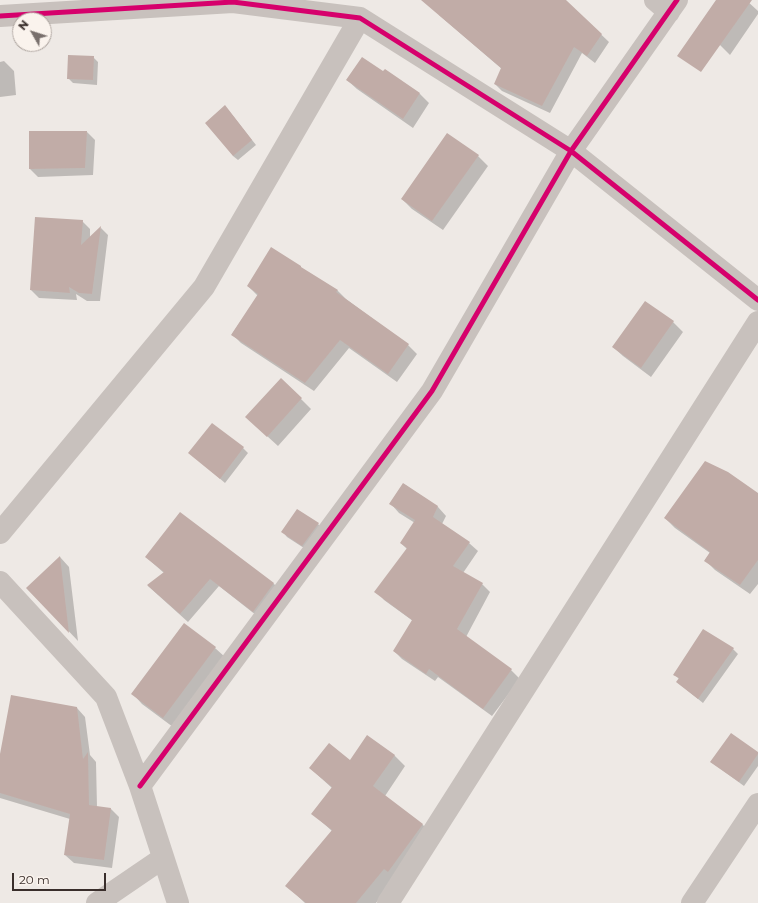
<!DOCTYPE html>
<style>
body{margin:0}
#map{position:relative;width:758px;height:903px;overflow:hidden;background:#eee9e5;font-family:Montserrat,sans-serif}
canvas{display:block}
.north{position:absolute;left:12px;top:12px;width:40px;height:40px;box-sizing:border-box;background:#faf3ed;border:1px solid #ada49f;border-radius:50%;rotate:309deg;font-size:11px;font-weight:700;line-height:16px;text-align:center;color:#392e2b}
.north::after{content:'';display:block;margin:auto;width:14px;height:18px;background:#786f6c;clip-path:polygon(50% 0,100% 100%,50% 72%,0 100%)}
.scale{position:absolute;left:12px;top:873px;width:94px;height:18px;box-sizing:border-box;border:2px solid #392e2b;border-top:0;padding-left:5px;font-size:12px;line-height:14px;white-space:nowrap;color:#392e2b;-webkit-text-stroke:3px #faf3ed;paint-order:stroke}
</style>
<div id="map">
<canvas width="758" height="903"></canvas>
<div class="north">N</div>
<div class="scale">20 m</div>
</div>
<script>
const context = document.querySelector('canvas').getContext('2d');
context.lineJoin = 'round';
function fillPath(path, color) { context.fillStyle = color; context.fill(path, 'evenodd'); }
const shape = rows => new Path2D(rows.map(r => 'M' + r).join(''));
function stroke(path, color, width, dash) { context.strokeStyle = color; context.lineWidth = width; context.lineCap = dash ? 'butt' : 'round'; context.setLineDash(dash || []); context.stroke(path); }
fillPath(shape([
 [437,0,565,0,609,42,595,63,582,53,550,113,502,91,495,84,502,69,439,15],
 [717,0,746,0,758,11,758,14,730,55,700,25],
 [93,57,98,62,97,85,73,83,69,79],
 [4,61,14,71,16,95,0,97,0,62],
 [385,70,420,94,429,103,413,128,357,89,347,80,384,72],
 [229,111,256,145,238,160,233,156],
 [87,132,95,140,93,175,38,177,30,169],
 [448,135,478,156,488,166,443,230,412,209,402,199],
 [82,221,90,229,90,238,101,228,108,235,100,301,87,301,76,294,77,300,39,298,31,290],
 [248,286,337,290,346,299,408,345,417,354,397,382,349,348,314,391,241,343,232,334,258,296],
 [673,322,683,332,651,377,623,356,613,347],
 [281,379,311,409,278,446,256,426],
 [243,448,248,453,225,483,190,453],
 [404,484,438,507,446,516,442,524,469,543,478,551,463,573,482,584,490,592,466,637,511,670,520,679,492,716,438,677,435,681,402,659,394,651,413,621,384,600,376,591,407,549,401,543,415,523,399,513,391,504],
 [758,494,758,584,750,594,715,570,705,560,710,553,675,528,665,518],
 [180,513,274,584,282,592,261,619,219,586,188,622,148,586,164,573,146,557],
 [318,524,323,529,307,550,287,537,283,532],
 [60,557,69,567,78,641,28,588],
 [215,648,225,657,173,727,142,704,133,694],
 [733,649,738,654,703,703,677,682,679,679,675,675],
 [77,708,85,717,90,755,96,762,97,807,111,809,119,817,112,868,74,863,65,855,70,819,0,798,0,759],
 [758,753,758,766,744,786,711,762],
 [394,755,405,766,385,796,423,825,433,836,376,903,305,903,287,886,332,831,313,814,332,788,310,768]
]), '#0003');
fillPath(shape([
 [421,0,566,0,602,34,587,56,574,47,542,106,494,84,501,68],
 [716,0,752,0,701,72,677,56],
 [68,55,94,56,93,80,67,79],
 [362,57,383,71,385,69,420,93,403,119,346,80],
 [225,105,252,140,233,156,205,123],
 [29,131,87,131,85,168,29,169],
 [447,133,479,155,432,221,401,199],
 [35,217,83,220,81,245,101,226,92,294,79,293,69,287,70,293,30,290],
 [271,247,301,266,301,267,338,290,336,292,409,344,388,374,340,340,305,383,231,335,258,294,247,286],
 [645,301,674,321,641,368,612,347],
 [281,378,302,398,267,437,245,417],
 [212,423,244,447,220,479,188,453],
 [705,461,728,472,758,493,758,560,740,585,704,561,710,552,664,518],
 [403,483,438,506,433,517,470,542,453,566,483,583,457,629,512,669,483,709,429,669,426,674,393,651,412,620,374,592,407,548,400,543,415,520,389,504],
 [297,509,319,523,302,546,281,532],
 [180,512,274,583,253,612,210,579,180,614,147,585,164,572,145,557],
 [60,556,69,633,26,588],
 [184,623,216,647,163,718,131,694],
 [703,629,734,648,698,699,676,682,679,678,673,675],
 [11,695,77,707,83,759,88,752,89,805,111,808,104,860,64,855,70,814,0,793,0,754],
 [731,733,758,752,758,754,739,782,710,762],
 [367,735,395,755,373,786,423,824,388,872,384,869,356,903,306,903,285,886,332,830,311,814,332,787,309,768,329,743,350,760]
]), '#c1aca7');
stroke(shape([
 [655,0,669,12],
 [0,16,233,2,360,18,571,151,758,300],
 [0,533,204,287,360,18],
 [0,582,106,697,140,786,178,903],
 [140,786,432,391,571,151,677,0],
 [97,903,163,858],
 [388,903,758,322],
 [692,903,758,804]
]), '#c8c1bd', 22);
stroke(shape([
 [0,16,233,2,360,18,571,151,758,300],
 [140,786,432,391,571,151,677,0]
]), '#d6006c', 5);
</script>
